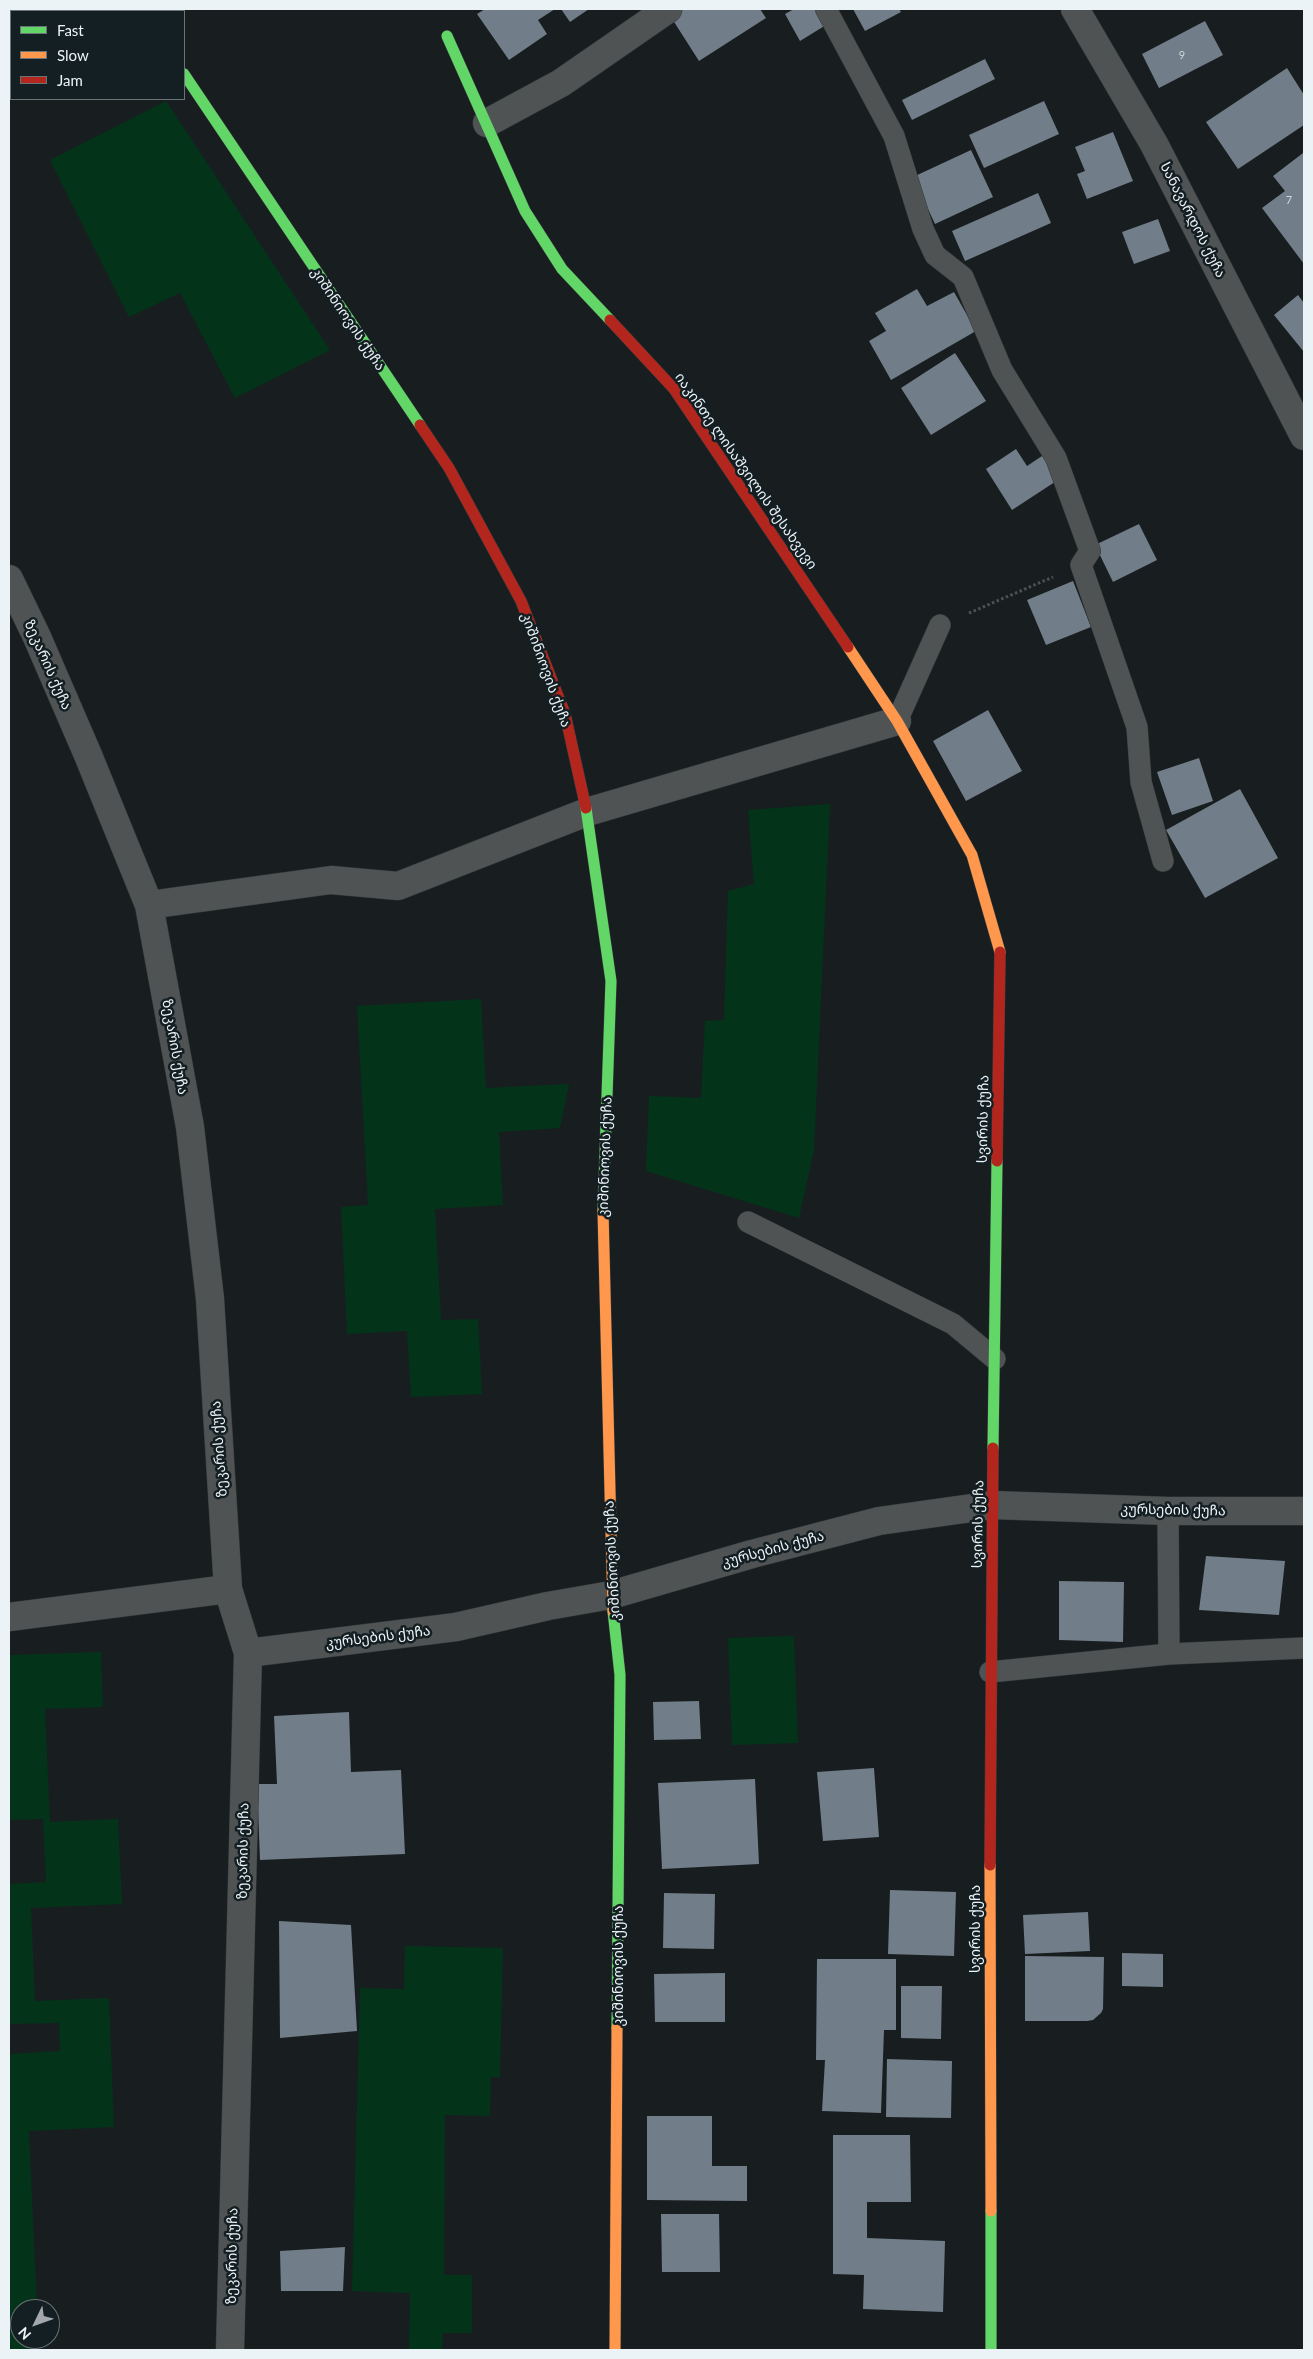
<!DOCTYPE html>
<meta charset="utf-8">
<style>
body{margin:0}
#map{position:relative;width:1313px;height:2359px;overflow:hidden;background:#181e20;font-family:Lato,sans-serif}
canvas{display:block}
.frame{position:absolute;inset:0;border:10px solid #ecf3f6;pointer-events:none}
.legend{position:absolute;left:10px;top:10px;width:175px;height:90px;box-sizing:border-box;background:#141f23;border:1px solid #6a7477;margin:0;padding:6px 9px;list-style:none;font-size:15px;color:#ecf3f6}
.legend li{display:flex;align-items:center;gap:10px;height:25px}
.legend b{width:25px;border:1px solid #6a7477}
.north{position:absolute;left:10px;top:2299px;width:50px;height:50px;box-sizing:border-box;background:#141f23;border:1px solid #6a7477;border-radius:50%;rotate:228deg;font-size:14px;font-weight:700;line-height:20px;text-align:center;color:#ecf3f6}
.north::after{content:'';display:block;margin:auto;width:18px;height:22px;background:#a2a8ab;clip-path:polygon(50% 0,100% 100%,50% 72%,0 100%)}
</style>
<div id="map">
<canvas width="1313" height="2359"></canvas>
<div class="frame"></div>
<ul class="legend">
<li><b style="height:6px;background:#63d668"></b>Fast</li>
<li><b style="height:6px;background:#ff974d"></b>Slow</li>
<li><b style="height:6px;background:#b3261e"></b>Jam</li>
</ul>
<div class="north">N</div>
</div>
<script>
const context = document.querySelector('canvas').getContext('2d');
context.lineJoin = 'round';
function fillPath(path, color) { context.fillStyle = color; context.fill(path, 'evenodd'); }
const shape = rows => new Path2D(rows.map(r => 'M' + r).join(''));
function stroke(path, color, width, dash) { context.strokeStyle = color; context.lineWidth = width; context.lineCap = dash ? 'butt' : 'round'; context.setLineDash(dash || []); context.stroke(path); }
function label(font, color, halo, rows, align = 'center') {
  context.font = font + ' Lato,"Noto Sans Georgian",sans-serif'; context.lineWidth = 5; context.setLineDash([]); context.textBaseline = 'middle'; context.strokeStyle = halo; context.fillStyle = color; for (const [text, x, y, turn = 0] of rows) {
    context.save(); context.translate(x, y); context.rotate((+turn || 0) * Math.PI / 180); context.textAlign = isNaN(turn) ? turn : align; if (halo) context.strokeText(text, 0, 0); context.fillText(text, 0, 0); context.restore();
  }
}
fillPath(shape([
 [9,9,112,9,114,11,11,11,11,75,9,76],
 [166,101,330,350,235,398,180,293,129,317,50,160],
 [830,804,814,1150,799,1218,646,1171,649,1096,701,1098,705,1021,724,1020,728,891,754,884,748,810],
 [481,999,486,1088,569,1084,560,1128,499,1132,503,1205,435,1209,441,1320,478,1319,482,1394,411,1397,407,1331,347,1334,341,1207,368,1205,357,1006],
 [794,1636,798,1743,732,1745,728,1638],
 [101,1652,103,1707,45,1709,50,1822,118,1819,122,1904,31,1908,35,2001,109,1998,114,2127,29,2131,37,2309,20,2309,20,2339,39,2339,39,2350,9,2350,9,2054,60,2051,59,2023,9,2024,9,1884,46,1882,43,1819,9,1820,9,1655],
 [405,1946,503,1948,500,2077,491,2077,490,2116,445,2115,444,2275,472,2275,472,2333,443,2333,442,2350,409,2350,410,2293,352,2291,360,1988,404,1989]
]), '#033419');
fillPath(shape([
 [485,9,555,9,538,20,547,34,509,60,477,14],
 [561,9,589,9,570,22],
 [677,9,760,9,766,18,699,61,669,14],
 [794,9,817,9,826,25,800,41,785,14],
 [853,9,899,9,901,12,865,31],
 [1205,21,1223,55,1159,88,1142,54],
 [985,59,995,79,912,120,902,100],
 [1287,68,1304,95,1304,125,1238,169,1206,122],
 [1044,101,1059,134,984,168,969,135],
 [1113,132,1133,181,1087,199,1077,174,1085,171,1075,147],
 [971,150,993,197,935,224,913,177],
 [1303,153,1304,155,1304,264,1262,208,1285,191,1273,176],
 [1038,193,1051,223,965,261,952,231],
 [1158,219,1170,251,1134,264,1122,232],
 [917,289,927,306,954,292,976,331,891,380,869,341,886,331,875,313],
 [1298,295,1304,303,1304,352,1274,315],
 [955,353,986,401,931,435,901,388],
 [1016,449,1027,466,1045,454,1061,478,1012,510,986,469],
 [1139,524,1157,560,1113,582,1095,545],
 [1073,581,1091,627,1046,645,1027,600],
 [988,710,1022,771,966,801,933,741],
 [1199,758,1213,801,1172,815,1157,772],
 [1240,789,1278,858,1205,898,1166,830],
 [1206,1556,1285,1561,1279,1615,1199,1610],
 [1059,1581,1124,1582,1123,1642,1059,1640],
 [699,1701,701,1739,654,1740,653,1702],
 [349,1712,351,1772,401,1770,405,1854,260,1860,257,1784,277,1784,274,1716],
 [874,1768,879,1837,823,1841,817,1772],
 [755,1779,759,1864,662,1869,658,1783],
 [890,1890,956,1892,954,1956,888,1954],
 [664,1893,715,1894,714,1949,663,1948],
 [1088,1912,1090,1951,1025,1954,1023,1915],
 [279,1921,351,1925,357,2031,280,2038],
 [1122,1953,1163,1954,1163,1987,1122,1986],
 [1025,1956,1104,1957,1103,2009,1101,2013,1093,2020,1087,2021,1025,2021],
 [817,1959,896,1959,896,2030,884,2030,881,2113,822,2111,825,2060,816,2060],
 [725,1973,725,2022,655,2022,654,1974],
 [901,1986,942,1986,941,2039,901,2038],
 [887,2059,952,2061,951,2118,886,2117],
 [647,2116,712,2116,712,2166,747,2166,747,2201,647,2200],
 [833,2135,910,2135,911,2202,867,2202,867,2238,945,2241,943,2312,863,2309,864,2275,833,2274],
 [661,2214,719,2214,720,2272,662,2272],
 [345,2247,343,2291,281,2291,280,2251]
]), '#717d88');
const lane = shape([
 [826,9,894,136,923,229,935,255,963,277,1002,370,1056,458,1090,551,1081,565,1137,727,1141,782,1163,861],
 [897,721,940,625],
 [748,1222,953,1324,995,1359],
 [1168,1511,1169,1654],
 [990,1672,1169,1654,1304,1648]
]);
const street = shape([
 [142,9,143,11],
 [1075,9,1154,144,1304,436],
 [487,123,561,83,668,9],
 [9,579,37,637,88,755,149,905,190,1127,210,1299,228,1589,248,1653,230,2350],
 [149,905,331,880,398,886,587,812,897,721],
 [9,1617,228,1589],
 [248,1653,456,1627,548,1606,611,1595,752,1554,879,1521,993,1505,1168,1511,1304,1511]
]);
const fast = shape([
 [447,36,525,211,562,269,610,320],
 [184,74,420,425],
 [586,808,611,981,603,1211],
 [993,1448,997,1161],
 [613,1611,620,1675,617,2028],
 [991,2211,991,2350]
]);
const slow = shape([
 [848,647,897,721,972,855,1000,952],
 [603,1211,613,1611],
 [990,1865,991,2211],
 [615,2350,617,2028]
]);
const jam = shape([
 [610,320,674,389,848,647],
 [420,425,449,468,521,601,565,714,586,808],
 [997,1161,1000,952],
 [990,1865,993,1448]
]);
stroke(lane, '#363a3c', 22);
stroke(street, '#363a3c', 29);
stroke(fast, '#363a3c', 12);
stroke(slow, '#363a3c', 12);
stroke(jam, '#363a3c', 12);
stroke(shape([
 [969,613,1053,577]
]), '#4d5152', 3, [2.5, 2.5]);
stroke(lane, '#4f5354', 21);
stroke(street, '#4f5354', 28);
stroke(fast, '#63d668', 11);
stroke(slow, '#ff974d', 11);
stroke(jam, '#b3261e', 11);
label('11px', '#cdd6da', null, [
 ["9",1182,55],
 ["7",1289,200]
]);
label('14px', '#ecf3f6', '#141f23', [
 ["სანავარდოს ქუჩა",1193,220,63],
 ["კიშინიოვის ქუჩა",348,319,56],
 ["იაკინთე ლისაშვილის შესახვევი",746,471,55],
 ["ზეკარის ქუჩა",48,665,66],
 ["კიშინიოვის ქუჩა",546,670,70],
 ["ზეკარის ქუჩა",175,1047,80],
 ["სვირის ქუჩა",983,1119,-89],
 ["კიშინიოვის ქუჩა",605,1157,-88],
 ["ზეკარის ქუჩა",219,1449,-94],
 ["კურსების ქუჩა",1173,1510,1],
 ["სვირის ქუჩა",978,1524,-89],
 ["კურსების ქუჩა",773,1549,-15],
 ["კიშინიოვის ქუჩა",612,1561,-93],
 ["კურსების ქუჩა",378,1637,-7],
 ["ზეკარის ქუჩა",243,1851,-89],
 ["სვირის ქუჩა",975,1929,-90],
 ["კიშინიოვის ქუჩა",618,1966,-90],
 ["ზეკარის ქუჩა",232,2256,-89]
]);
</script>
